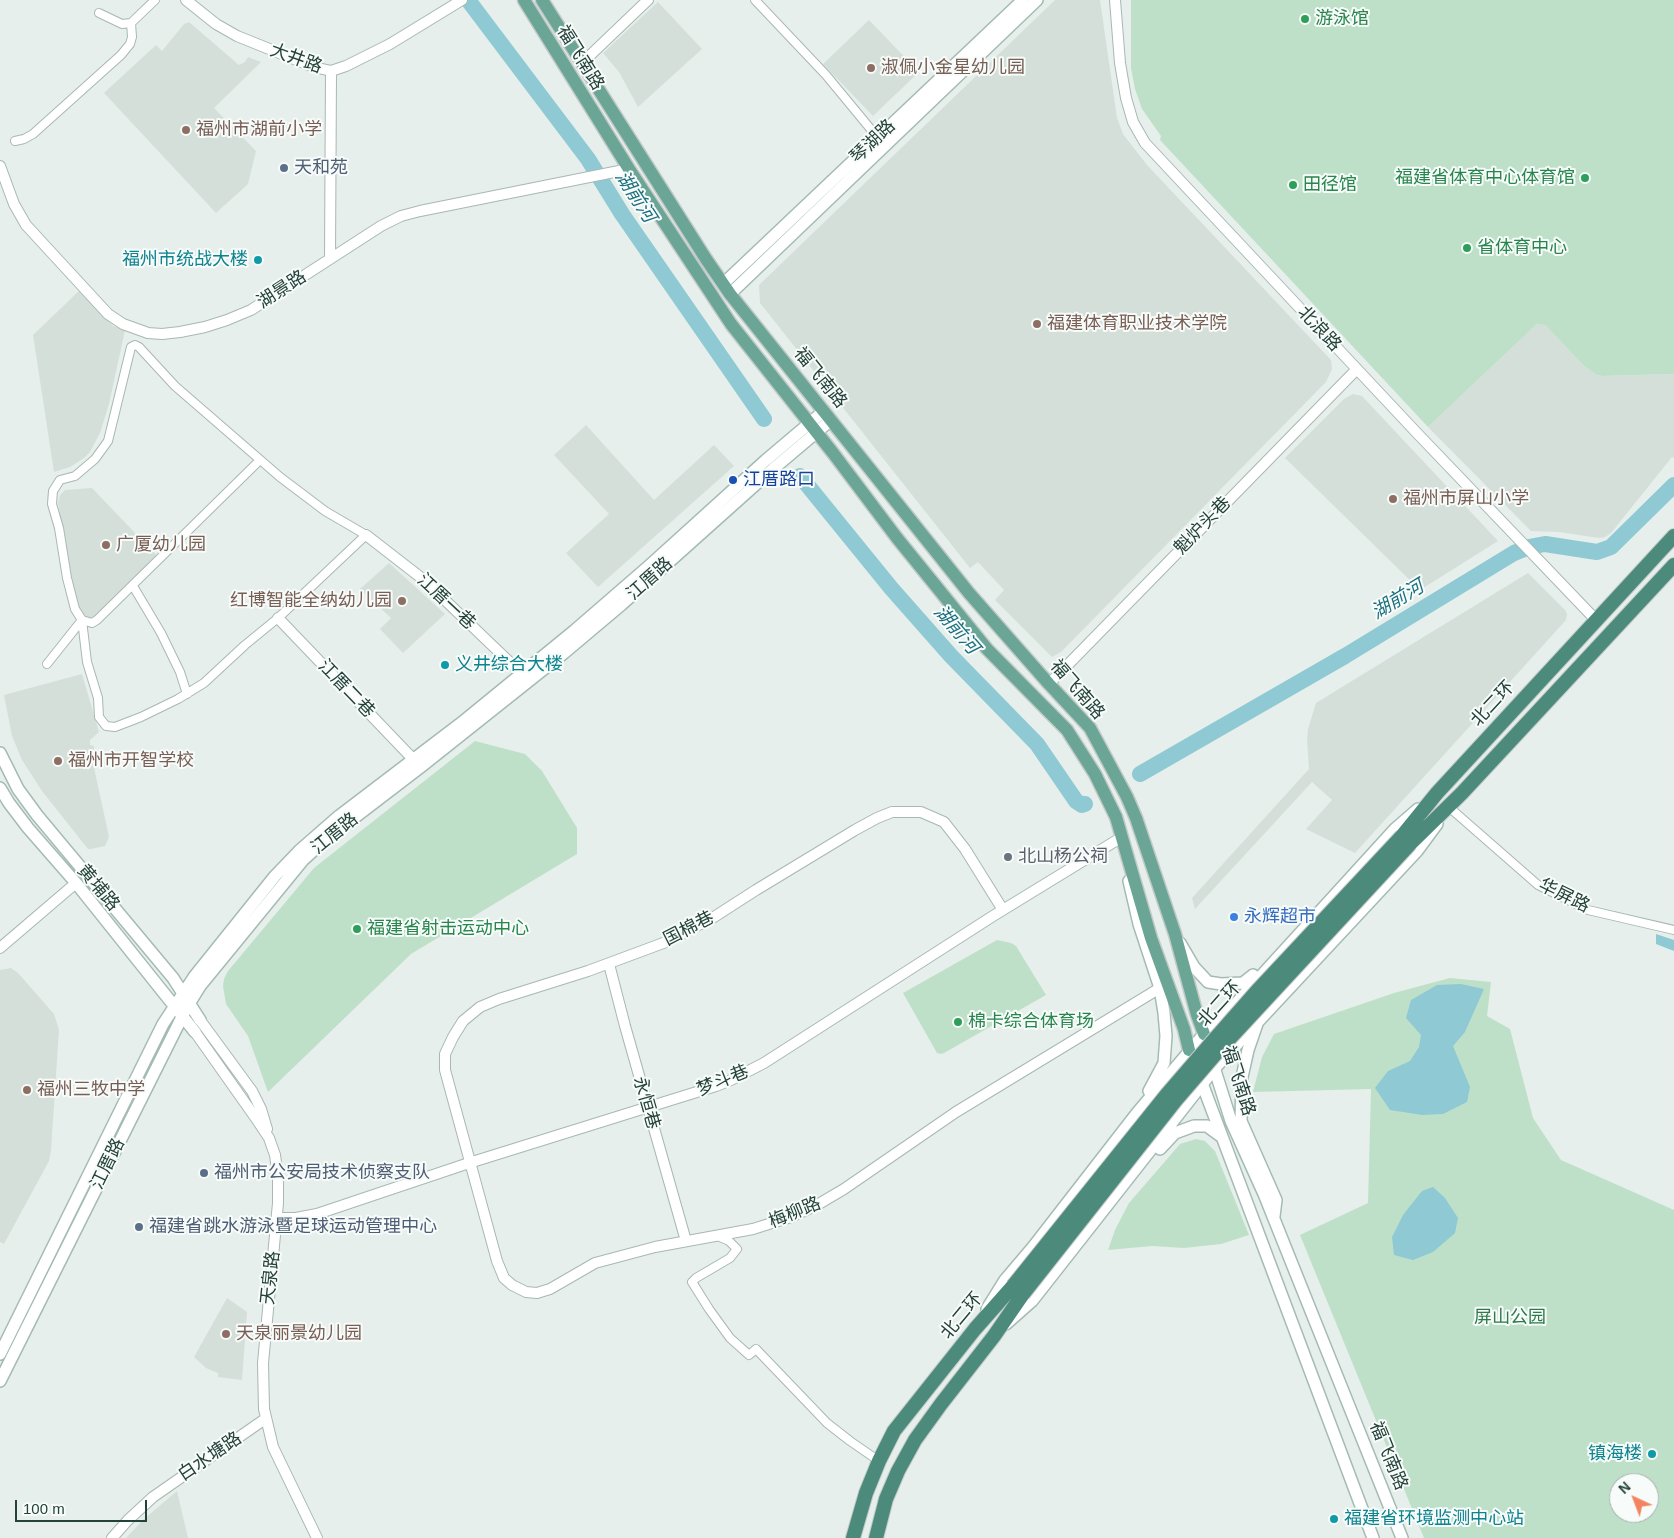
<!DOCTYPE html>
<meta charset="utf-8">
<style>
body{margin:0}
#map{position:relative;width:1674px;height:1538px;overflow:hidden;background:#e6efeb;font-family:Helvetica,sans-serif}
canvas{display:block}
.north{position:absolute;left:1609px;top:1473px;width:50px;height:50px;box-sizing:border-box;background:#f7fbf9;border:1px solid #a3b1ad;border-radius:50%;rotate:317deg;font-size:14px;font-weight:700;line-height:20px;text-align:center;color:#24423a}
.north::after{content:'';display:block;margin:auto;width:18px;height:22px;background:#f4845f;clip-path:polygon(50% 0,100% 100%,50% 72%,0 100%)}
.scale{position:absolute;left:15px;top:1500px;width:132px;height:22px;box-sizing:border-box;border:2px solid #24423a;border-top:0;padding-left:6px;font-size:15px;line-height:18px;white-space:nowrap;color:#24423a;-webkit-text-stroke:4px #f7fbf9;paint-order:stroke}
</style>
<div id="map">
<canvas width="1674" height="1538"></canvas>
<div class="north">N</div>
<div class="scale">100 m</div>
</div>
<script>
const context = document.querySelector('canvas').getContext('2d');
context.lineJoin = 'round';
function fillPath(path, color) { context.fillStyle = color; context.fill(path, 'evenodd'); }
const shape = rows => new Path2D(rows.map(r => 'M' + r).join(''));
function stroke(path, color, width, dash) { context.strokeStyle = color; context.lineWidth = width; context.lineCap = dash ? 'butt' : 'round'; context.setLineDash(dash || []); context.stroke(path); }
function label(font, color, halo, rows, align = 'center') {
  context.font = font + ' Helvetica,"Noto Sans SC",sans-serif'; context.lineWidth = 4; context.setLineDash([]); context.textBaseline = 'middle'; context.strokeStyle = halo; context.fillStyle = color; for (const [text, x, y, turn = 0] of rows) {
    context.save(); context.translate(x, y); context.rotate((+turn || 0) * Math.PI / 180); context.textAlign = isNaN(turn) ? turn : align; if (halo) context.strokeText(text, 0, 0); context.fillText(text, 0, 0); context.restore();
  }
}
fillPath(shape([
 [1055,0,1100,0,1117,118,1123,134,1147,165,1331,360,1332,369,1326,382,1061,652,1052,657,995,600,1004,590,978,562,970,568,760,303,759,285],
 [658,2,702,49,638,107,619,72,603,53],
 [869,20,919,72,873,116,823,64],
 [189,22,239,65,245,62,248,57,261,62,214,108,256,151,248,184,216,213,104,93,156,45,162,51,184,24],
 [80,290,113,326,125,330,109,404,100,433,90,452,84,458,70,467,54,472,33,335],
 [1537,324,1544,325,1547,327,1584,366,1597,375,1603,376,1674,374,1674,458,1672,457,1611,533,1605,537,1599,538,1559,532,1531,531,1428,427],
 [1353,394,1362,396,1498,541,1420,590,1285,458,1344,399],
 [586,425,654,500,714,445,734,466,598,587,566,553,609,514,554,455],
 [92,488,158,557,95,618,88,619,85,618,77,606,58,503,60,495,65,490],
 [389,563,445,614,403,653,380,629,391,618,360,589],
 [1528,573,1565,610,1567,614,1566,620,1355,853,1306,829,1332,800,1312,782,1195,909,1192,898,1309,769,1307,740,1308,729,1316,703],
 [82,674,99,732,90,740,90,745,94,746,93,763,109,837,105,846,91,849,88,849,42,791,22,760,12,736,4,695],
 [11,968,18,973,54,1014,59,1030,51,1150,49,1161,4,1244,0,1242,0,970],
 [227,1298,247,1312,242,1380,218,1377,218,1373,206,1368,194,1357],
 [177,1491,188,1538,126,1538,144,1519]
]), '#d4dfda');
fillPath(shape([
 [1131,0,1674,0,1674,374,1603,376,1597,375,1584,366,1547,327,1544,325,1537,324,1428,427,1160,140,1161,136,1142,109,1135,89,1131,68],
 [475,741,525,754,542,771,577,828,577,854,411,954,268,1092,248,1036,226,1004,223,986,224,979,228,971,314,868],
 [997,940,1011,943,1016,946,1046,995,944,1053,941,1054,937,1053,903,993],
 [1450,978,1491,982,1487,1016,1510,1029,1533,1118,1561,1160,1674,1210,1674,1538,1424,1538,1300,1235,1368,1203,1371,1089,1253,1092,1262,1057,1274,1034,1394,993],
 [1619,1483,1649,1483,1649,1513,1619,1513],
 [1196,1139,1205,1141,1215,1151,1249,1235,1221,1244,1184,1248,1152,1246,1108,1250,1115,1230,1129,1203,1180,1144]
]), '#bfe0c8');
fillPath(shape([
 [1656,934,1674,940,1674,951,1656,944],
 [1461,984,1484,989,1465,1032,1453,1046,1470,1087,1467,1102,1443,1114,1422,1115,1390,1110,1375,1088,1388,1071,1410,1061,1419,1047,1421,1035,1406,1018,1411,1000,1437,985],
 [1433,1187,1445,1198,1458,1218,1455,1233,1433,1252,1413,1260,1394,1255,1392,1237,1403,1215,1422,1191]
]), '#8ec9d4');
stroke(shape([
 [468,0,588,159,622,214,764,419],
 [800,476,891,588,951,656,1037,744,1076,801,1082,805,1085,804],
 [1140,774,1345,656,1514,553,1529,547,1545,544,1597,552,1611,547,1674,485]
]), '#8ec9d4', 16);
const minor = shape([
 [755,0,826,75,878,138],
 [99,13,122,24,131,23,155,0],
 [15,141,24,139,33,134,121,55,130,44,132,37,131,23],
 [133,586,161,633,180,672,187,694],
 [82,620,87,662,98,698,99,717,106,726,115,727,141,717,178,699,204,683,245,645,278,618,366,535,325,511,280,477,175,386,139,347,135,345,131,347,108,441,95,459,75,476,60,480,53,491,52,504,59,528,67,578,75,609,82,620,92,623,97,620,260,460],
 [47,664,82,620],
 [1450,808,1538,885,1588,910,1674,930],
 [718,1236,729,1241,737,1249,730,1258,696,1278,692,1282,709,1309,730,1338,749,1355,756,1349,827,1423,850,1441,879,1461]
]);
const tertiary = shape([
 [186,0,216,24,237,36,314,67,331,71,346,66,390,44,462,0],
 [1115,0,1120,63,1126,98,1133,122,1145,143,1415,431,1596,620],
 [582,63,648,0],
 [0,166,14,204,26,225,108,314,123,324,148,333,162,334,180,332,205,327,227,320,251,310,381,226,401,216,420,211,629,169],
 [330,259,331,71],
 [366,535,424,580,522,674],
 [278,618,413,759],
 [1049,684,1357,369],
 [1003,910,965,849,944,822,921,812,892,812,877,818,855,830,756,890,714,917,666,942,588,971,499,999,480,1007,463,1021,453,1037,445,1054,445,1070,497,1261,504,1278,512,1285,526,1292,537,1293,550,1289,595,1263,655,1247,753,1229,791,1217,817,1205,844,1189,956,1112,1160,988],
 [0,948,76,883],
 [609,964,625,1026,686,1241],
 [200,1020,252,1091,261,1109,267,1129],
 [195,1032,255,1117,269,1138,275,1155,278,1176,278,1203,263,1363,264,1409,273,1447,317,1538],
 [277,1218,296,1218,317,1214,469,1163,716,1086,731,1080,764,1063,993,916,1122,837],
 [112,1538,128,1520,153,1497,265,1419]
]);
const secondary = shape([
 [723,284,1023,0],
 [730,294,1037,0],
 [0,753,18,789,37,815,173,978,200,1020],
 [0,788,9,803,28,828,76,883,195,1032],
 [1129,881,1139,924,1160,988,1164,1013,1166,1036,1164,1063,1149,1091],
 [1180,943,1194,967,1208,982,1221,984,1243,983,1253,975],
 [1257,1024,1248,1050,1242,1077,1241,1121,1276,1200,1274,1216],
 [1213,1064,1231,1121,1264,1194,1402,1538],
 [1200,1078,1373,1538],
 [1160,1149,1175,1133,1194,1126,1207,1126,1222,1137],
 [987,1309,1005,1280,1033,1247,1137,1113,1204,1034,1221,1020,1395,829,1418,809],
 [1006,1324,1032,1301,1214,1069,1417,851,1437,824],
 [0,1354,163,1024,194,977,275,876,299,851,339,816,465,720,574,631,649,566,766,460,824,411],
 [0,1381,187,1007,200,986,303,860,324,841,422,766,564,653,621,605,773,469,831,420]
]);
const primary = shape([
 [524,0,629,169,731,324,833,453,897,538,987,649,1067,730,1095,774,1116,817,1151,938,1184,1029,1189,1050],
 [542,0,706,259,730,294,969,593,1049,684,1090,728,1127,797,1136,818,1175,934,1197,1015,1204,1034]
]);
const trunk = shape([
 [1402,836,1437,793,1674,536],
 [1410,844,1462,793,1674,565],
 [853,1538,866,1493,879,1461,894,1431,975,1329,1013,1286],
 [876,1538,886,1499,898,1471,915,1440,941,1404,994,1336,1023,1294]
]);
stroke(minor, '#a8b8b2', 10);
stroke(tertiary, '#a8b8b2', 12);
stroke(secondary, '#a4bbb3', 14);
stroke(primary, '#c2cac8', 15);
stroke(trunk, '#c2cac8', 16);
stroke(minor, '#fff', 8);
stroke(tertiary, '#fff', 10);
stroke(secondary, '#fff', 11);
stroke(primary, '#6aa596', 12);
stroke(trunk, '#4c8a7c', 14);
const trunkBridge = shape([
 [1013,1286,1168,1093,1212,1042,1256,992,1402,836],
 [1023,1294,1176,1100,1220,1049,1410,844]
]);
stroke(trunkBridge, '#c2cac8', 16, []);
stroke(trunkBridge, '#4c8a7c', 14);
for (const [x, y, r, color] of [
 [1305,19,5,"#2e9e5b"],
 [871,68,5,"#8d6e63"],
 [186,130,5,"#8d6e63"],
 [284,168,5,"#5c6f8a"],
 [1585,178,5,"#2e9e5b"],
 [1293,185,5,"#2e9e5b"],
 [1467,248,5,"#2e9e5b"],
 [258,260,5,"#0f9aa8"],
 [1037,324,5,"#8d6e63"],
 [733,480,5,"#1a4fb4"],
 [1393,499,5,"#8d6e63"],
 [106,545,5,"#8d6e63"],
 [402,601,5,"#8d6e63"],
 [445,665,5,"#0f9aa8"],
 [58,761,5,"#8d6e63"],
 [1008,857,5,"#6b7280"],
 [1234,917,5,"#3f7fe0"],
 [357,929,5,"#2e9e5b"],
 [958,1022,5,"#2e9e5b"],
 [27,1090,5,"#8d6e63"],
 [204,1173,5,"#5c6f8a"],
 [139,1227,5,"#5c6f8a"],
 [226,1334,5,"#8d6e63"],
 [1652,1454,5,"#0f9aa8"],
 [1334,1519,5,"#0f9aa8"]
]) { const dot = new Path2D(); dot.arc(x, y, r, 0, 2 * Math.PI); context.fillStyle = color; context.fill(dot); stroke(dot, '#f7fbf9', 2); }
label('18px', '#27864d', '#f7fbf9', [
 ["游泳馆",1315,19],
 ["福建省体育中心体育馆",1575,178,"right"],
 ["田径馆",1303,185],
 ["省体育中心",1477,248],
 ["福建省射击运动中心",367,929],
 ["棉卡综合体育场",968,1022]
], 'left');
label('18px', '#24423a', '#f7fbf9', [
 ["福飞南路",580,58,58],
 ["大井路",296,59,20],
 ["琴湖路",873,142,-44],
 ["湖景路",282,290,-33],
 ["北浪路",1319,329,47],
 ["福飞南路",820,378,51],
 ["魁炉头巷",1203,526,-46],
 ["江厝路",650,579,-42],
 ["江厝一巷",446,602,43],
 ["江厝二巷",346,689,46],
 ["福飞南路",1077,690,49],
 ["北二环",1493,704,-47],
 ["江厝路",335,834,-39],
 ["黄埔路",98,888,50],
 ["华屏路",1564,896,26],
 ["国棉巷",689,929,-27],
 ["北二环",1220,1004,-48],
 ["梦斗巷",723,1081,-22],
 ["福飞南路",1238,1081,72],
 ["永恒巷",646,1103,74],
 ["江厝路",108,1164,-64],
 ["梅柳路",795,1213,-22],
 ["天泉路",271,1278,-84],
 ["北二环",962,1316,-50],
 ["福飞南路",1388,1456,68],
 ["白水塘路",210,1457,-34]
]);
label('18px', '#785e54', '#f7fbf9', [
 ["淑佩小金星幼儿园",881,68],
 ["福州市湖前小学",196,130],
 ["福建体育职业技术学院",1047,324],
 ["福州市屏山小学",1403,499],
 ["广厦幼儿园",116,545],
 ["红博智能全纳幼儿园",392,601,"right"],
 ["福州市开智学校",68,761],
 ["福州三牧中学",37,1090],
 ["天泉丽景幼儿园",236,1334]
], 'left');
label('18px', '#4e5e75', '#f7fbf9', [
 ["天和苑",294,168],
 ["福州市公安局技术侦察支队",214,1173],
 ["福建省跳水游泳暨足球运动管理中心",149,1227]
], 'left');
label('18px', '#0d838f', '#f7fbf9', [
 ["福州市统战大楼",248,260],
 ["义井综合大楼",455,665,"left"],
 ["镇海楼",1642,1454],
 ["福建省环境监测中心站",1344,1519,"left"]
], 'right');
label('18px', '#164399', '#f7fbf9', [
 ["江厝路口",743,480]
], 'left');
label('18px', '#5b616d', '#f7fbf9', [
 ["北山杨公祠",1018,857]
], 'left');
label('18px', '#366cbe', '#f7fbf9', [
 ["永辉超市",1244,917]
], 'left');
label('18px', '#2d7a4b', '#f7fbf9', [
 ["屏山公园",1510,1318]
]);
label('italic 19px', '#1c6f80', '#f7fbf9', [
 ["湖前河",635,197,57],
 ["湖前河",1398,600,-31],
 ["湖前河",956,630,49]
]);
</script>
